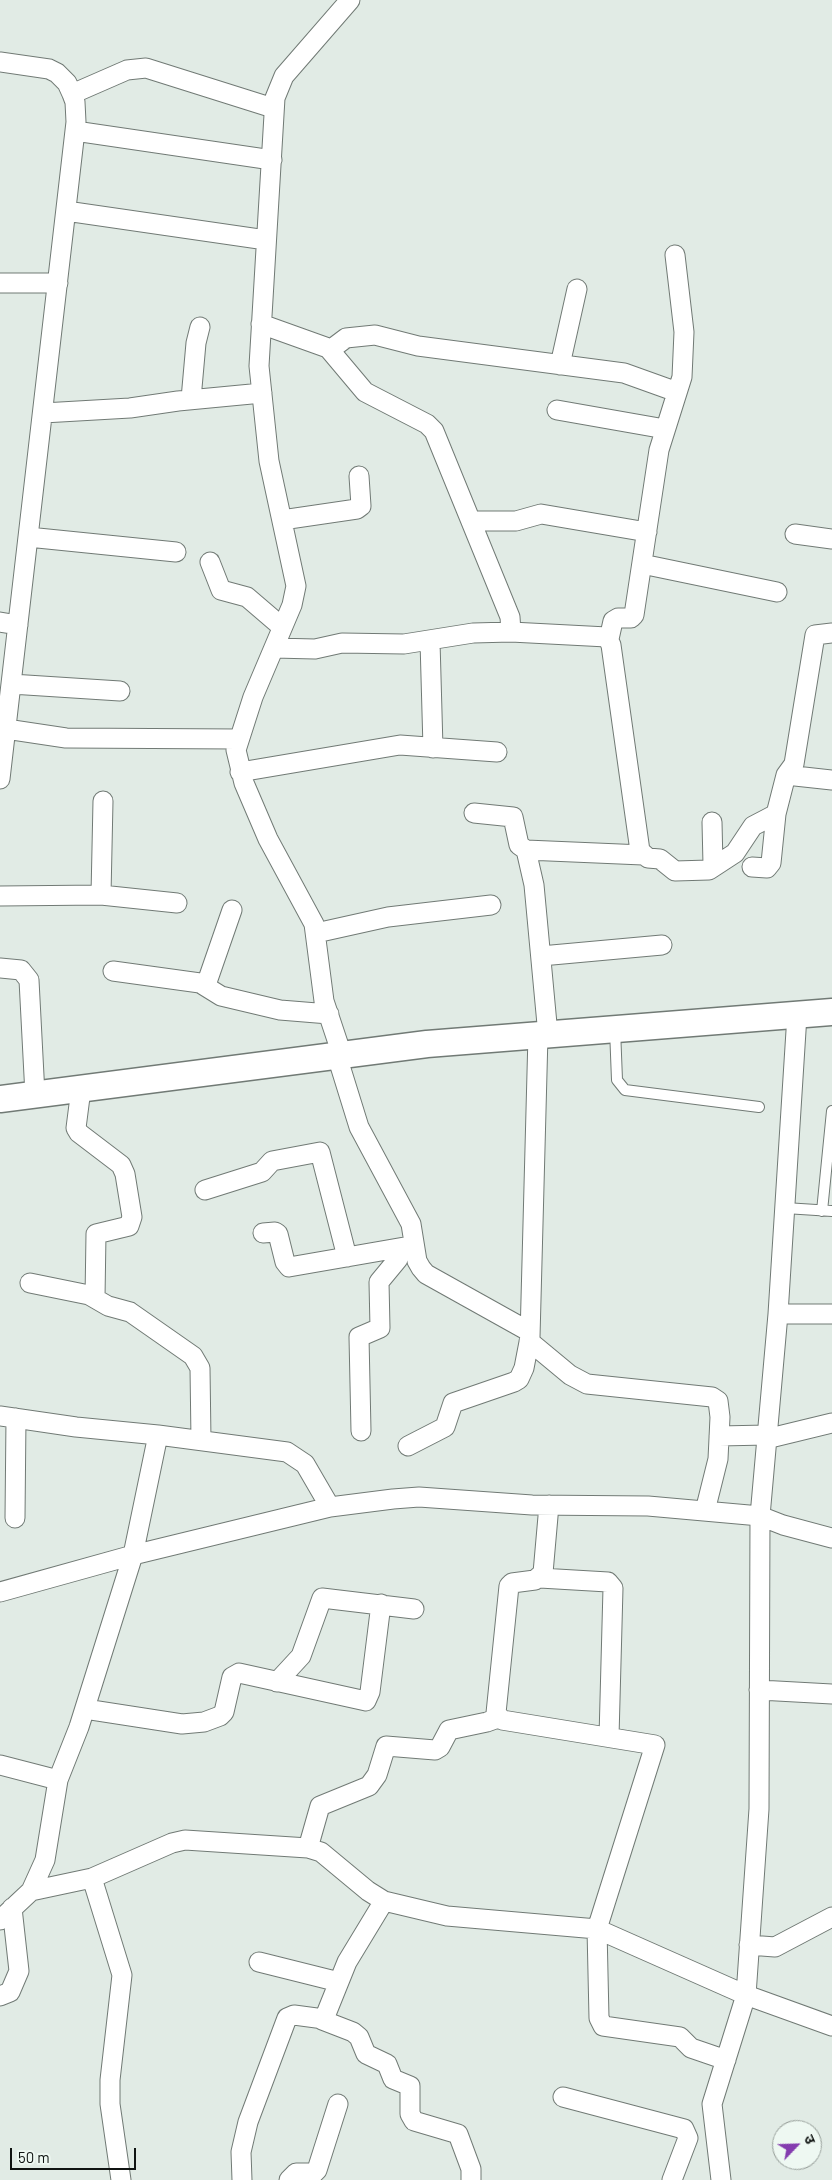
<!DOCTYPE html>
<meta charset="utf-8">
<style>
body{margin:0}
#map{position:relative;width:832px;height:2180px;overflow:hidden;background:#e1ebe5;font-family:Barlow,"Noto Sans Devanagari",sans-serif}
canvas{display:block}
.north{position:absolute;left:772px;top:2120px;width:50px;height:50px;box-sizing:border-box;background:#eef8f2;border:1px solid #959d98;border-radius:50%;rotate:66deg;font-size:14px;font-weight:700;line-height:20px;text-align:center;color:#101412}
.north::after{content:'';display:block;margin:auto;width:18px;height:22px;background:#843caf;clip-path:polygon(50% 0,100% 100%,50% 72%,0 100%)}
.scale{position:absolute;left:10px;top:2148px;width:126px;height:22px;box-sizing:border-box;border:2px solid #101412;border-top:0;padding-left:6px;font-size:15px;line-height:18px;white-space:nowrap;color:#101412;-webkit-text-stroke:4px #eef8f2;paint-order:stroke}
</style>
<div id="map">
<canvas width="832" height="2180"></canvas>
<div class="north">उ</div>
<div class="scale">50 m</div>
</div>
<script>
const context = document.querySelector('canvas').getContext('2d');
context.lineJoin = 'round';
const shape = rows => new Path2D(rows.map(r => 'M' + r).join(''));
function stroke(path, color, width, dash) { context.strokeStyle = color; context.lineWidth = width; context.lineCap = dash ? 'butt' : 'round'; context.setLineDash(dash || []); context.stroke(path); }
const lane = shape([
 [615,1029,617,1080,625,1090,759,1107],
 [785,1208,832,1211],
 [822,1211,832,1111]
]);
const street = shape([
 [0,62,49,69,57,73,67,83,72,94,75,102,76,122,0,779],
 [72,94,127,70,146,68,273,108],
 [75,131,272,160],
 [66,211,266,240],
 [0,283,58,283],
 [261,324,328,348,365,392,427,424,434,431,510,617,511,632],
 [330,350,346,338,375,335,418,346,624,373,677,392],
 [560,365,577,289],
 [191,399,196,343,200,327],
 [557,410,665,429],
 [43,413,130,408,178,401,262,393],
 [282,520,357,509,361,506,359,476],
 [472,521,516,521,541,514,647,532],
 [795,534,832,539],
 [28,537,176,552],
 [210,562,221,590,247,597,282,627],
 [642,564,777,592],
 [0,622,18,625],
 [609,639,613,621,618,618,631,618,634,615,659,450,682,377,684,332,675,255],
 [430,641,433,748],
 [274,648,315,649,342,643,404,644,473,633,511,632,607,637,611,645,640,851,648,858,660,859,675,871,709,870,735,853,753,826,776,814,786,775,794,764,815,635,832,633],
 [11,684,120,691],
 [6,729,66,738,238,739],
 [240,772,400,745,497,752],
 [786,775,832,780],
 [474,813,513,817,519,845,526,850,643,855],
 [712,822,713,865],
 [526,850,534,885,548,1035],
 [752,867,767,868,771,863,776,814],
 [101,895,103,801],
 [0,896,101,895,177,903],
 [316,933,388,917,491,905],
 [541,956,662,945],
 [0,968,21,970,29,980,35,1095],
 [113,971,200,983,221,996,280,1010,329,1014],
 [206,985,232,910],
 [797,1015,778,1314,760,1516,759,1809,746,1995,832,2026],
 [342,1055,324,1001,314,924,268,839,244,783,236,750,253,697,292,605,296,586,269,461,259,366,275,98,284,76,350,0],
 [337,1056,359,1127,411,1224,417,1261,421,1268,426,1274,530,1332],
 [81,1089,76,1128,79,1133,121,1165,125,1174,132,1217,129,1226,96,1234,95,1298],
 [205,1190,262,1172,272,1161,320,1152,347,1257],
 [263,1233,275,1232,278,1234,285,1262,289,1267,410,1246],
 [30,1283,89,1295,108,1306,130,1312,193,1356,200,1368,201,1440],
 [778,1314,832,1314],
 [529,1341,570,1375,587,1384,712,1397,718,1401,720,1417,718,1459,705,1511],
 [0,1416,76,1427,158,1435,287,1452,305,1464,330,1507],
 [361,1431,359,1337,380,1328,379,1282,398,1259,399,1248],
 [719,1436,767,1435],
 [766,1439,832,1423],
 [408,1446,445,1427,453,1403,514,1382,519,1379,524,1368,530,1337,538,1035],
 [549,1505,543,1573,535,1580,512,1583,509,1586,496,1713,502,1720,655,1745,597,1929,599,2018,603,2026,680,2037,691,2048,726,2060],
 [15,1518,16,1418],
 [540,1578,608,1582,613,1588,609,1737],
 [0,1592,133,1555,330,1507,393,1499,419,1497,532,1505,648,1506,760,1516,783,1525,832,1538],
 [277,1682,301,1656,322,1598,414,1609],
 [759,1690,832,1694],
 [85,1709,182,1724,204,1722,220,1716,224,1712,232,1677,239,1673,366,1701,370,1692,381,1604],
 [0,1765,58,1780],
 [308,1848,320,1806,369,1786,377,1775,386,1746,435,1750,440,1747,449,1730,487,1722,498,1718],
 [92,1878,122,1975,110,2080,110,2104,121,2180],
 [31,1891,45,1860,58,1780,79,1727,133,1555,158,1435],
 [0,1920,31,1891,92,1878,172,1843,185,1840,308,1848,321,1852,368,1891,384,1901,447,1916,597,1929,746,1995,712,2104,721,2180],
 [749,1945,775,1947,832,1917],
 [259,1962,339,1982],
 [0,1996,10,1992,19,1971,12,1908],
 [322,2020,353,2032,359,2037,366,2054,387,2064,393,2079,410,2086,410,2114,414,2121,458,2134,471,2169,471,2180],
 [563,2097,684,2129,688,2138,672,2180],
 [242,2180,241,2152,248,2122,287,2018,294,2015,324,2019,347,1962,384,1901],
 [289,2180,296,2173,314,2173,317,2170,338,2104]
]);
const secondary = shape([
 [0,1099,427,1044,832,1012]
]);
stroke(lane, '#717a75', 12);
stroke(street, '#717a75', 21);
stroke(secondary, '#717a75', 29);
stroke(lane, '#fff', 10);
stroke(street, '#fff', 19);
stroke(secondary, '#fff', 26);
</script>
